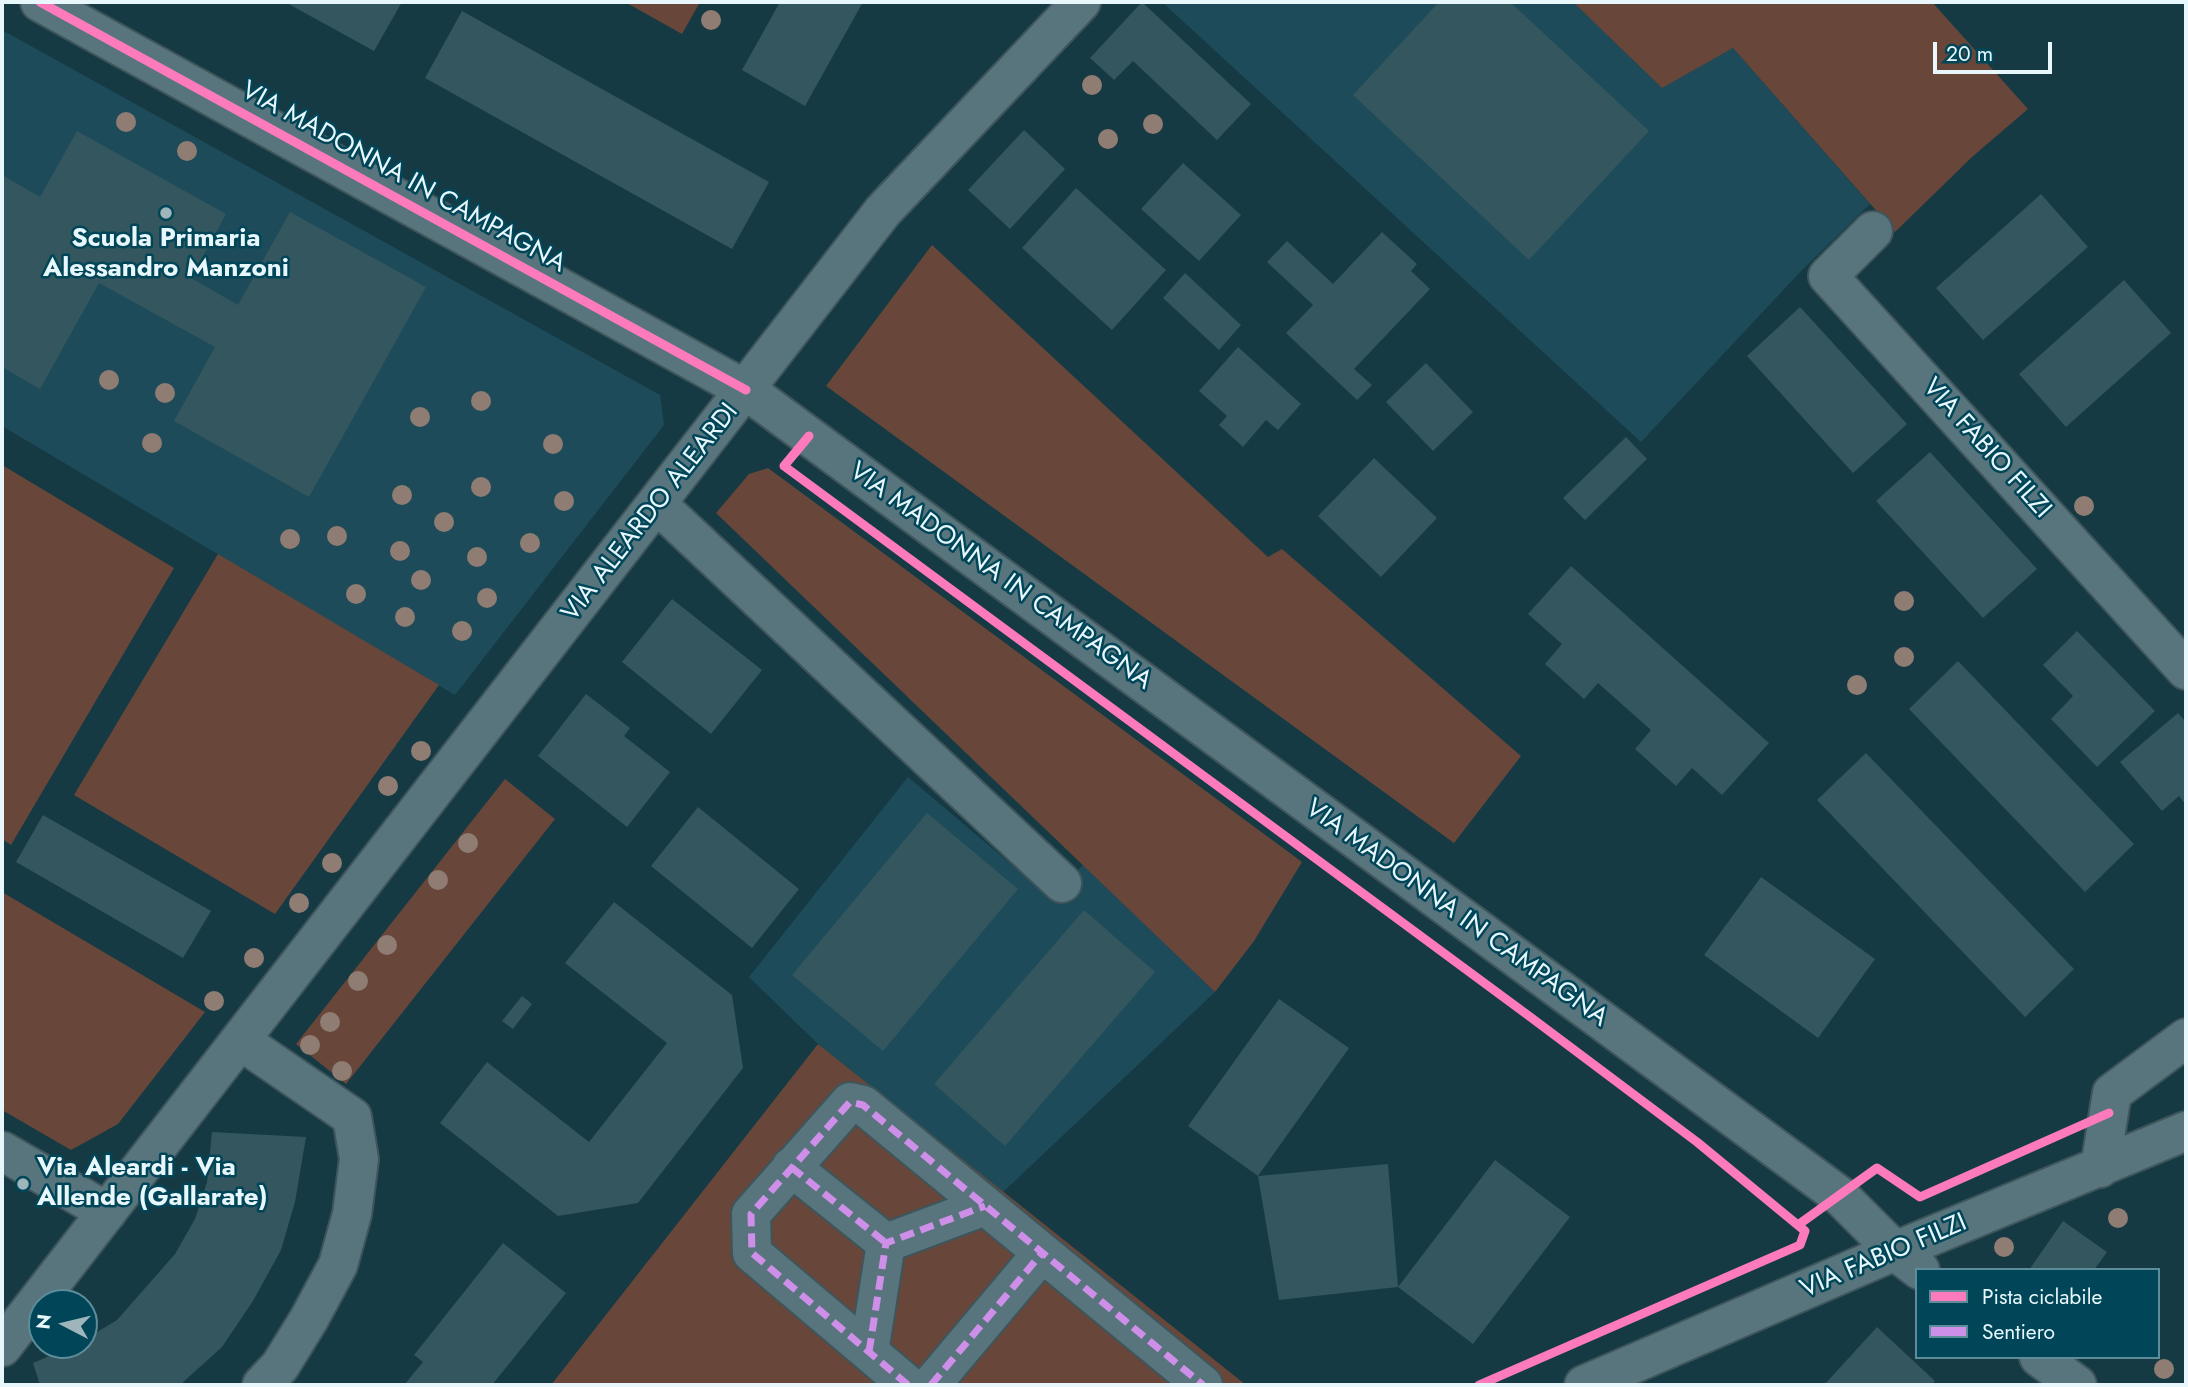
<!DOCTYPE html>
<style>
body{margin:0}
#map{position:relative;width:2188px;height:1387px;overflow:hidden;background:#153a44;font-family:Jost,sans-serif}
canvas{display:block}
.frame{position:absolute;inset:0;border:4px solid #e8f7fc;pointer-events:none}
.legend{position:absolute;left:1915px;top:1268px;width:245px;height:91px;box-sizing:border-box;background:#014658;border:2px solid #5d8d9a;margin:0;padding:9px 12px;list-style:none;font-size:21px;color:#e8f7fc}
.legend li{display:flex;align-items:center;gap:14px;height:35px}
.legend b{width:35px;border:2px solid #5d8d9a}
.north{position:absolute;left:28px;top:1289px;width:70px;height:70px;box-sizing:border-box;background:#014658;border:2px solid #5d8d9a;border-radius:50%;rotate:277deg;font-size:19px;font-weight:700;line-height:28px;text-align:center;color:#e8f7fc}
.north::after{content:'';display:block;margin:auto;width:24px;height:32px;background:#9eb5bc;clip-path:polygon(50% 0,100% 100%,50% 72%,0 100%)}
.scale{position:absolute;left:1933px;top:42px;width:119px;height:32px;box-sizing:border-box;border:4px solid #e8f7fc;border-top:0;padding-left:9px;font-size:21px;line-height:24px;white-space:nowrap;color:#e8f7fc;-webkit-text-stroke:5px #014658;paint-order:stroke}
</style>
<div id="map">
<canvas width="2188" height="1387"></canvas>
<div class="frame"></div>
<ul class="legend">
<li><b style="height:9px;background:#fd7abc"></b>Pista ciclabile</li>
<li><b style="height:9px;background:#ce8fe9"></b>Sentiero</li>
</ul>
<div class="north">N</div>
<div class="scale">20 m</div>
</div>
<script>
const context = document.querySelector('canvas').getContext('2d');
context.lineJoin = 'round';
function fillPath(path, color) { context.fillStyle = color; context.fill(path, 'evenodd'); }
const shape = rows => new Path2D(rows.map(r => 'M' + r).join(''));
function stroke(path, color, width, dash) { context.strokeStyle = color; context.lineWidth = width; context.lineCap = dash ? 'butt' : 'round'; context.setLineDash(dash || []); context.stroke(path); }
function label(font, color, halo, rows, align = 'center') {
  context.font = font + ' Jost,sans-serif'; context.lineWidth = 5; context.setLineDash([]); context.textBaseline = 'middle'; context.strokeStyle = halo; context.fillStyle = color; for (const [text, x, y, turn = 0] of rows) {
    context.save(); context.translate(x, y); context.rotate((+turn || 0) * Math.PI / 180); context.textAlign = isNaN(turn) ? turn : align; if (halo) context.strokeText(text, 0, 0); context.fillText(text, 0, 0); context.restore();
  }
}
fillPath(shape([
 [1162,2,1573,2,1662,88,1733,48,1870,204,1802,270,1641,442],
 [2,30,660,395,664,425,455,695,2,426],
 [908,777,1051,898,1083,865,1215,992,1003,1192,818,1044,749,977]
]), '#1e4b5a');
fillPath(shape([
 [625,2,700,2,682,34],
 [1573,2,1932,2,2028,109,1972,157,1895,232,1733,48,1662,88],
 [932,245,1268,557,1282,549,1521,756,1454,843,826,386],
 [2,465,174,568,11,845,2,839],
 [768,468,1302,862,1254,941,1215,992,716,513,749,474],
 [218,554,439,685,275,914,74,795],
 [505,779,555,819,346,1084,296,1044],
 [2,892,205,1012,118,1124,71,1150,2,1110],
 [818,1044,1246,1385,551,1385]
]), '#68473a');
fillPath(shape([
 [285,2,402,2,374,51],
 [780,2,863,2,805,106,742,70],
 [1142,2,1251,104,1217,140,1133,61,1114,80,1090,58],
 [1439,2,1510,2,1649,131,1529,260,1353,95],
 [462,11,769,182,732,249,425,78],
 [1024,130,1065,169,1010,229,968,190],
 [77,131,226,214,191,278,238,305,290,212,426,287,309,497,174,421,215,347,99,283,40,389,2,367,2,175,40,197],
 [1183,163,1241,215,1199,261,1141,209],
 [1076,188,1166,270,1112,330,1022,248],
 [2041,194,2088,247,1983,340,1936,288],
 [1382,232,1417,264,1411,271,1430,289,1354,369,1372,385,1357,400,1286,333,1313,305,1267,262,1287,241,1333,284],
 [1185,273,1241,325,1219,350,1163,298],
 [2124,280,2171,333,2066,427,2019,374],
 [1800,307,1907,424,1853,473,1747,356],
 [1238,347,1301,404,1278,430,1266,420,1243,447,1219,425,1227,416,1199,391],
 [1426,363,1473,412,1433,451,1386,402],
 [1626,437,1647,459,1585,520,1563,498],
 [1930,452,2037,569,1983,618,1876,501],
 [1374,458,1437,518,1381,577,1318,516],
 [1571,566,1769,743,1722,795,1692,768,1676,786,1635,749,1651,730,1598,683,1584,699,1545,664,1562,644,1528,614],
 [672,599,762,670,711,734,622,662],
 [2077,631,2155,711,2097,767,2051,719,2073,696,2043,665],
 [1958,661,2134,844,2085,892,1909,709],
 [586,694,630,728,624,736,670,772,627,827,538,756],
 [2178,713,2186,722,2186,805,2179,796,2162,811,2120,762],
 [1866,753,2074,969,2025,1017,1817,800],
 [698,807,799,889,752,948,651,866],
 [927,813,1018,889,883,1051,792,975],
 [43,815,211,911,183,958,16,862],
 [1761,877,1875,959,1818,1038,1704,955],
 [614,902,732,995,743,1068,638,1203,558,1216,440,1123,487,1062,589,1142,667,1043,565,963],
 [1084,910,1155,972,1005,1146,934,1084],
 [522,996,532,1004,513,1029,502,1021],
 [1279,999,1349,1048,1258,1176,1388,1164,1398,1287,1495,1160,1570,1217,1473,1344,1398,1287,1279,1300,1258,1176,1188,1126],
 [212,1132,306,1137,295,1202,281,1250,253,1301,222,1347,180,1385,40,1385,33,1363,75,1345,84,1345,84,1340,117,1320,175,1254,195,1219,207,1182],
 [2063,1221,2107,1252,2094,1270,2029,1270],
 [503,1243,566,1293,492,1385,404,1385,423,1362,414,1355],
 [1877,1327,1935,1381,1931,1385,1824,1385]
]), '#34565e');
const minor = shape([
 [40,2,746,390,1840,1196,1895,1251,1920,1270],
 [1873,231,1828,276,2186,670],
 [657,504,1062,883],
 [241,1041,352,1117,359,1159,352,1214,338,1265,309,1319,280,1366,262,1385],
 [2,1151,107,1212],
 [791,1167,886,1243],
 [2100,1168,2112,1093,2186,1038],
 [2,1347,883,211,1081,2],
 [869,1352,886,1243,985,1206],
 [2039,1357,2077,1385],
 [908,1385,752,1253,751,1214,850,1102,863,1105,1203,1385],
 [931,1385,1042,1253],
 [1584,1385,1895,1251,2186,1131]
]);
stroke(minor, '#3e555b', 42);
stroke(minor, '#58757e', 38);
stroke(shape([
 [791,1167,886,1243],
 [869,1352,886,1243,985,1206],
 [908,1385,752,1253,751,1214,850,1102,863,1105,1203,1385],
 [931,1385,1042,1253]
]), '#ce8fe9', 7, [14, 7]);
stroke(shape([
 [40,2,746,390],
 [809,436,784,466,1529,1016,1697,1142,1805,1231,1800,1245,1479,1385],
 [1798,1225,1877,1168,1920,1197,2109,1113]
]), '#fd7abc', 9);
context.fillStyle = '#8f7c73';
for (const [x, y] of [
 [711,20],
 [1092,85],
 [126,122],
 [1153,124],
 [1108,139],
 [187,151],
 [109,380],
 [165,393],
 [481,401],
 [420,417],
 [152,443],
 [553,444],
 [481,487],
 [402,495],
 [564,501],
 [2084,506],
 [444,522],
 [337,536],
 [290,539],
 [530,543],
 [400,551],
 [477,557],
 [421,580],
 [356,594],
 [487,598],
 [1904,601],
 [405,617],
 [462,631],
 [1904,657],
 [1857,685],
 [421,751],
 [388,786],
 [468,843],
 [332,863],
 [438,880],
 [299,903],
 [387,945],
 [254,958],
 [358,981],
 [214,1001],
 [330,1022],
 [310,1045],
 [342,1071],
 [2118,1218],
 [2004,1247],
 [2164,1369]
]) { context.beginPath(); context.arc(x, y, 10, 0, 2 * Math.PI); context.fill(); }
for (const [x, y, r, color] of [
 [166,213,7,"#9eb5bc"],
 [23,1184,7,"#9eb5bc"]
]) { const dot = new Path2D(); dot.arc(x, y, r, 0, 2 * Math.PI); context.fillStyle = color; context.fill(dot); stroke(dot, '#014658', 2.5); }
label('26px', '#e8f7fc', '#014658', [
 ["VIA MADONNA IN CAMPAGNA",403,178,29],
 ["VIA FABIO FILZI",1986,449,48],
 ["VIA ALEARDO ALEARDI",651,513,-52],
 ["VIA MADONNA IN CAMPAGNA",1000,577,36],
 ["VIA MADONNA IN CAMPAGNA",1456,914,36],
 ["VIA FABIO FILZI",1884,1257,-23]
]);
label('bold 26px', '#e8f7fc', '#014658', [
 ["Scuola Primaria",166,240],
 ["Alessandro Manzoni",166,270],
 ["Via Aleardi - Via",37,1169,"left"],
 ["Allende (Gallarate)",37,1199,"left"]
]);
</script>
